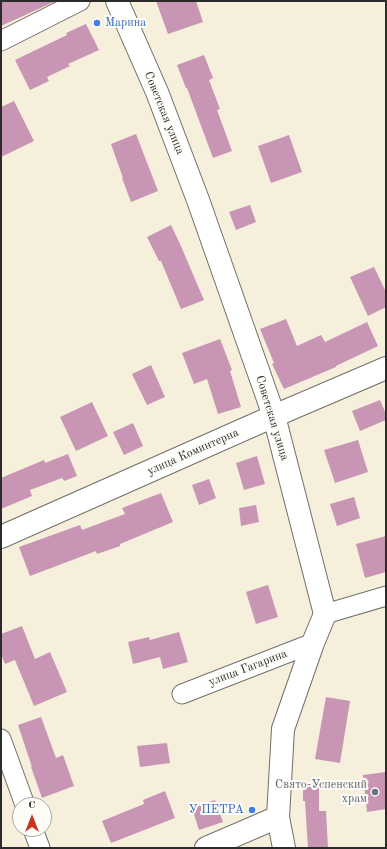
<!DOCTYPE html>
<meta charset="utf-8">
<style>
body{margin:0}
#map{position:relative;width:387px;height:849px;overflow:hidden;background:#f5efdc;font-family:"Old Standard TT",serif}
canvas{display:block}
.frame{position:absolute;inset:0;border:2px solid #2b2b2b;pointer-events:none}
.north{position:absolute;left:12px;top:797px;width:40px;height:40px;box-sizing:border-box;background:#fdfcf7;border:1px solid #a9a8a5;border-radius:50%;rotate:0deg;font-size:11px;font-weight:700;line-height:16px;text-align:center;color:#2b2b2b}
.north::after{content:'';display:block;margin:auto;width:14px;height:18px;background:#c8321e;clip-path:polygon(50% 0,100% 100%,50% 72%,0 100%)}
</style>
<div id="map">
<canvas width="387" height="849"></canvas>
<div class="frame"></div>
<div class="north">С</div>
</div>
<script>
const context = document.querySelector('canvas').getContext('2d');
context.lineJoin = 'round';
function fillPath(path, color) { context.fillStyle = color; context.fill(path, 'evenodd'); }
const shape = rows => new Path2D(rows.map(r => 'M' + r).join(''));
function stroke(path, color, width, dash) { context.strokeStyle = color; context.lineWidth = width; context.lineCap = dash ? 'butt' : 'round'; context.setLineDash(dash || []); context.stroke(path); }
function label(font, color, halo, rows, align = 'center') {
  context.font = font + ' "Old Standard TT",serif'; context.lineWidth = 4; context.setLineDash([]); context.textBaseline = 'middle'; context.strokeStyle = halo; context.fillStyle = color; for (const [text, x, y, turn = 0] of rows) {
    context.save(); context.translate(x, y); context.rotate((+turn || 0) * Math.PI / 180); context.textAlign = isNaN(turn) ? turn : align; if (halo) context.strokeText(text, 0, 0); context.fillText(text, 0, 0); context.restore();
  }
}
fillPath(shape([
 [1,1,56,1,1,26],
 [156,1,196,1,203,22,168,34],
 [86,24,99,50,68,64,70,66,47,77,49,81,30,90,15,60,67,35,66,33],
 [204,55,213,78,209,80,220,109,217,110,232,151,213,158,187,88,186,88,177,65],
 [14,101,34,141,1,157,1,107],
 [136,134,158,191,131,202,122,178,123,178,111,144],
 [289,135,302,172,271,183,258,146],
 [250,205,256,222,236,230,229,212],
 [171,225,180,244,204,300,181,309,161,261,159,261,147,237],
 [374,267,386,292,386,307,368,316,350,277],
 [286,319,297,346,321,335,325,342,367,322,378,346,336,366,336,367,284,389,272,364,274,363,260,329],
 [220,339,232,370,230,371,241,407,218,414,207,379,194,384,182,353],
 [151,365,165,397,147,405,132,374],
 [380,400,386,414,386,420,360,431,352,411],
 [92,402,108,436,76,451,60,417],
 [133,423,143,446,124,455,113,432],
 [358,440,368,472,335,483,324,450],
 [68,454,77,476,64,481,62,478,30,490,32,496,1,509,1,478,44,460,45,463],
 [257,456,265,484,244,490,236,463],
 [209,479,216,498,199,505,192,485],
 [161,493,173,522,120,544,120,546,97,554,96,551,30,576,19,547,80,525,82,530,125,514,122,508],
 [354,497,360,518,337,526,330,504],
 [256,505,259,522,241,526,239,508],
 [386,536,386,572,365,578,356,544],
 [268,585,278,617,256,624,246,592],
 [22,626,35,659,50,652,67,692,34,706,15,660,5,664,1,654,1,634],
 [179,632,188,662,163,669,160,657,133,664,128,642,149,637,150,640],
 [326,697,350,701,340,763,315,759],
 [41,717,56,758,63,755,74,786,42,798,31,767,32,767,18,725],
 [167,743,170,763,140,767,137,746],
 [386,772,386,809,367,812,363,775],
 [303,783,319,783,319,811,326,811,328,848,308,848,305,801,303,801],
 [165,791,175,818,111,843,102,821,144,804,143,800],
 [215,800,223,822,199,830,192,808]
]), '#c995b5');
const street = shape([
 [1,41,80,1],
 [325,614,386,596],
 [182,694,313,643],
 [1,739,25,805],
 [33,829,40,848]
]);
const secondary = shape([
 [117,1,157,92,198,200,274,416,325,614,313,643,283,729,278,817,284,848],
 [1,537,274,416,386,368],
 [206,848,278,817]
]);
stroke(street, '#727069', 21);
stroke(secondary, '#727069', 24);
stroke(street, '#fff', 19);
stroke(secondary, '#fff', 22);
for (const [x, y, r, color] of [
 [97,23,4,"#3f7fe0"],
 [375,792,4,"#6b7280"],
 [252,810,4,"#3f7fe0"]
]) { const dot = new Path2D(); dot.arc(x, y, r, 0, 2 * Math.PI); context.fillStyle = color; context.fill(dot); stroke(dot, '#fdfcf7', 1.5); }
label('12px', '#366cbe', '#fdfcf7', [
 ["Марина",105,23],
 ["У ПЕТРА",244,810,"right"]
], 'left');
label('12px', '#2b2b2b', '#fdfcf7', [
 ["Советская улица",164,113,68],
 ["Советская улица",272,418,73],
 ["улица Коминтерна",193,452,-24],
 ["улица Гагарина",248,668,-21]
]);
label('12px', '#5b616d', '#fdfcf7', [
 ["Свято-Успенский",367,785],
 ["храм",367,799]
], 'right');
</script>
